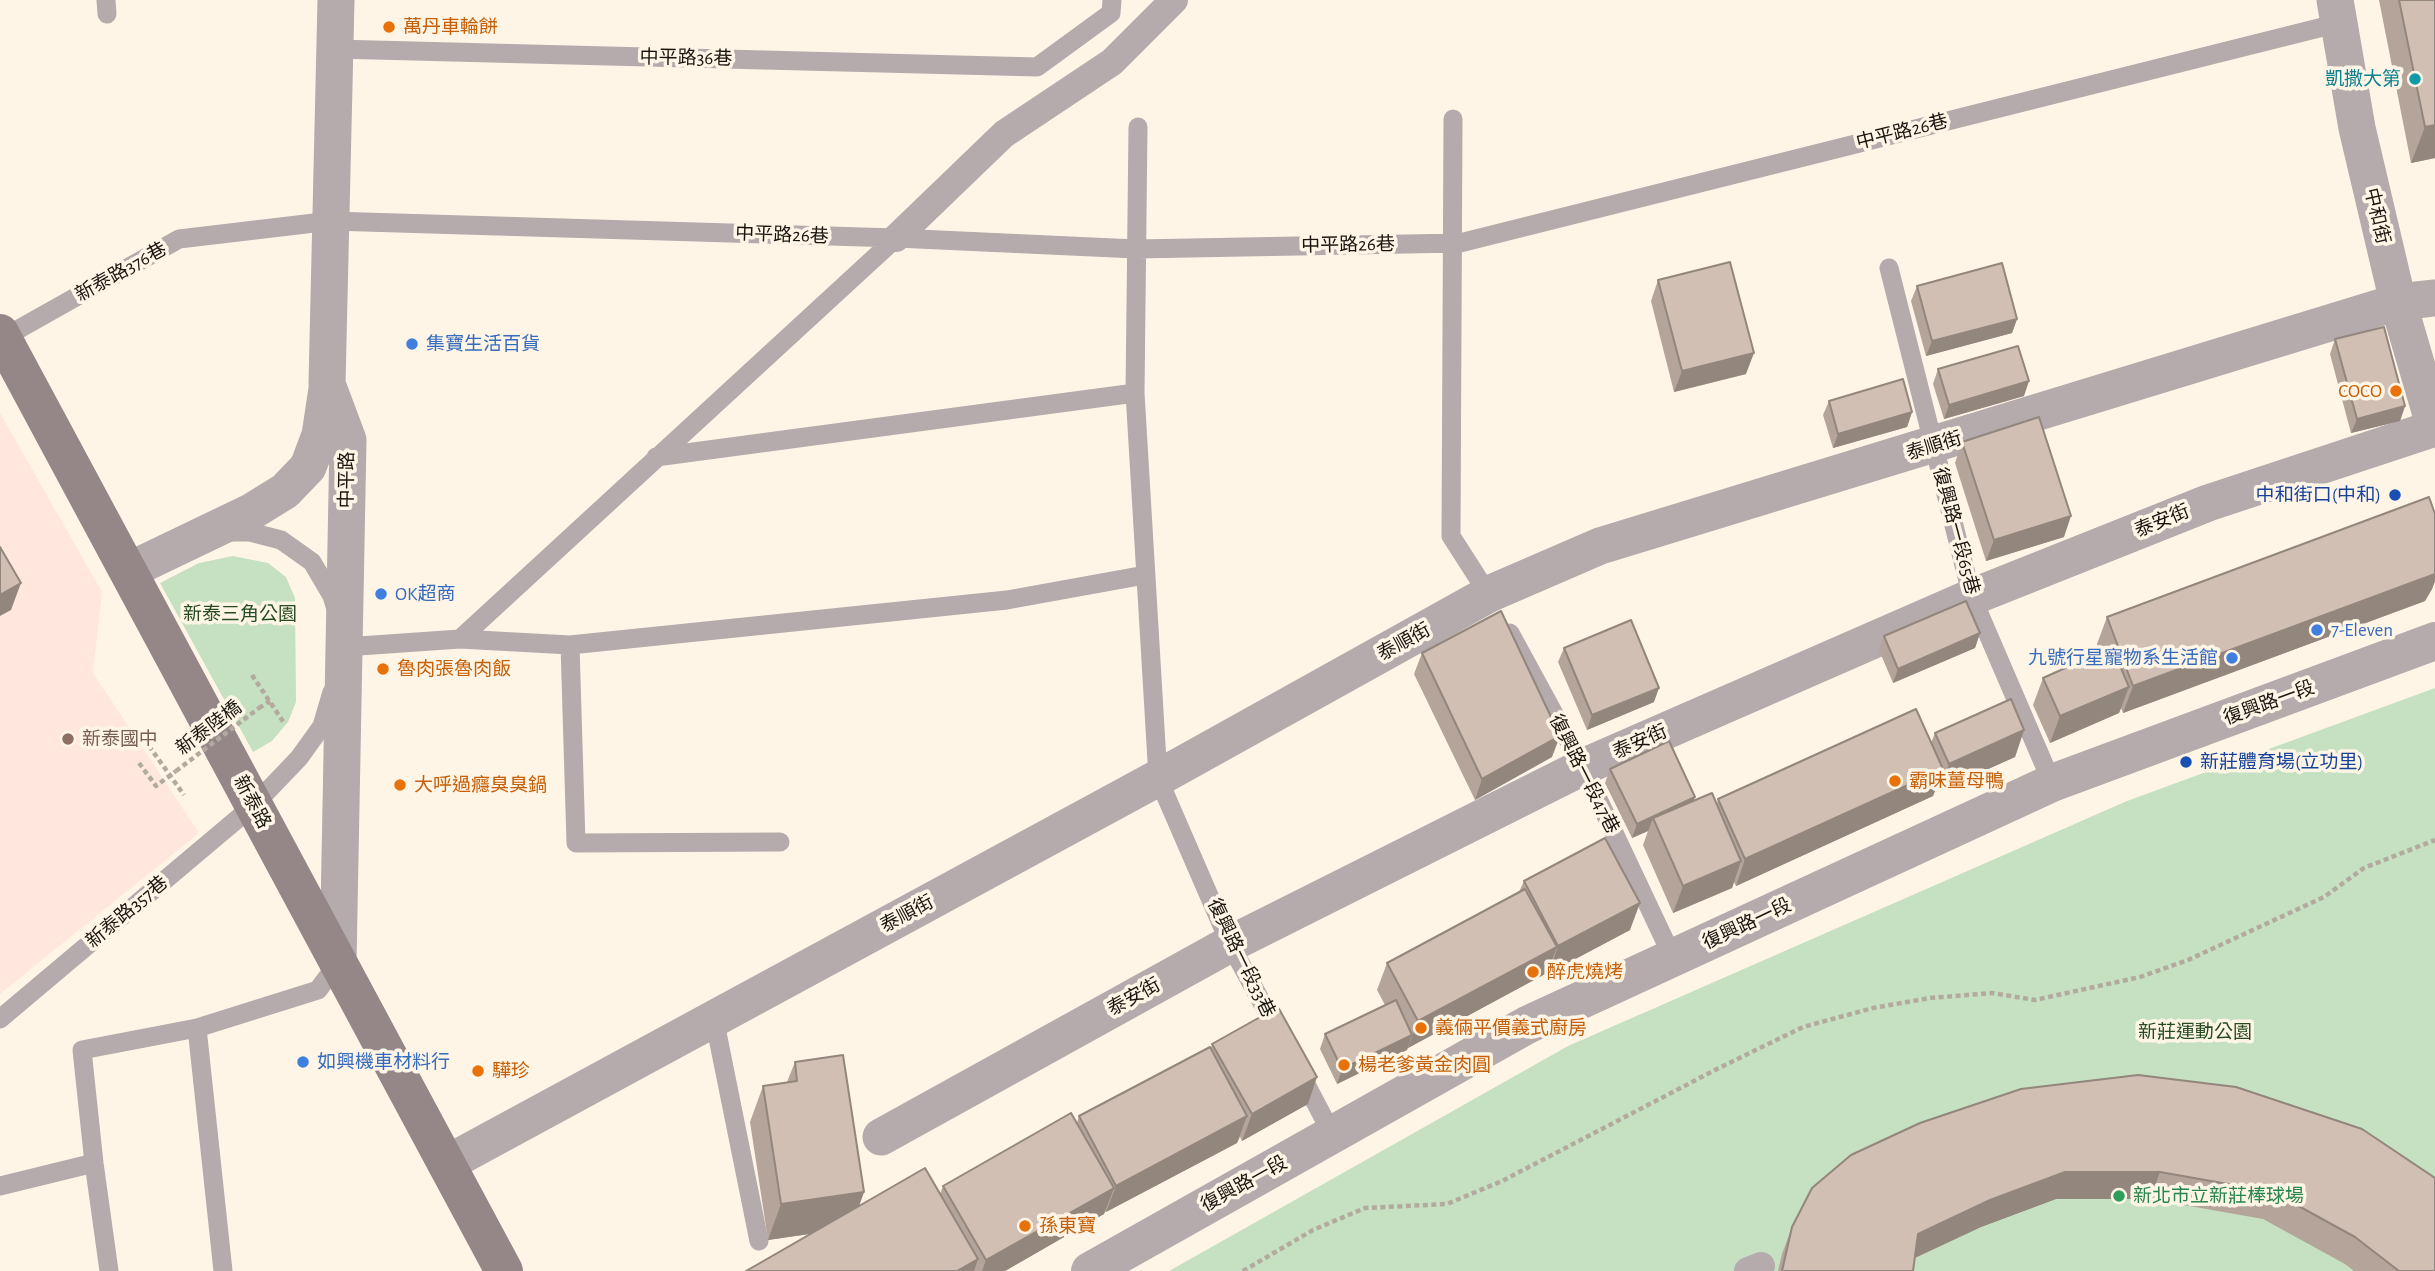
<!DOCTYPE html>
<meta charset="utf-8">
<style>
body{margin:0}
canvas{display:block;background:#fff5e6}
</style>
<canvas width="2435" height="1271"></canvas>
<script>
const context = document.querySelector('canvas').getContext('2d');
context.lineJoin = 'round';
function fillPath(path, color) { context.fillStyle = color; context.fill(path, 'evenodd'); }
const shape = rows => new Path2D(rows.map(r => 'M' + r).join(''));
function stroke(path, color, width, dash) { context.strokeStyle = color; context.lineWidth = width; context.lineCap = dash ? 'butt' : 'round'; context.setLineDash(dash || []); context.stroke(path); }
function label(font, color, halo, rows, align = 'center') {
  context.font = font + ' "Alegreya Sans","Noto Sans TC",sans-serif'; context.lineWidth = 7; context.setLineDash([]); context.textBaseline = 'middle'; context.strokeStyle = halo; context.fillStyle = color; for (const [text, x, y, turn = 0] of rows) {
    context.save(); context.translate(x, y); context.rotate((+turn || 0) * Math.PI / 180); context.textAlign = isNaN(turn) ? turn : align; if (halo) context.strokeText(text, 0, 0); context.fillText(text, 0, 0); context.restore();
  }
}
fillPath(shape([
 [0,413,102,592,93,673,199,833,0,994]
]), '#ffe7dd');
fillPath(shape([
 [233,556,268,563,286,577,295,598,296,702,288,722,272,741,253,752,160,583,199,563],
 [2435,688,2435,1271,1169,1271,1568,1046,2127,801]
]), '#c6e0c2');
stroke(shape([
 [252,675,284,723],
 [259,708,270,701],
 [144,739,184,795],
 [139,763,156,786,176,771],
 [1243,1271,1313,1230,1365,1208,1447,1204,1502,1181,1717,1069,1803,1027,1873,1008,1930,998,1992,993,2035,1000,2140,977,2188,960,2324,897,2364,868,2435,840]
]), '#b2aa9e', 4.5, [5, 3.5]);
stroke(shape([
 [106,0,107,14],
 [335,49,1037,67,1111,13,1112,0],
 [1453,119,1451,536,1492,600],
 [1138,127,1135,393,1158,778,1230,944,1280,1036],
 [1889,268,1972,597,2052,783],
 [3,338,179,239,331,221,896,238,1136,249,1460,243,2339,23],
 [656,457,1135,393],
 [225,532,250,532,281,540,312,562,332,596,336,609],
 [1510,633,1583,767,1673,958],
 [460,639,896,238],
 [570,645,576,843,780,842],
 [345,647,460,639,570,645,1007,600,1145,575],
 [714,1018,759,1241],
 [0,1019,254,805,299,758,322,726,332,692],
 [197,1028,223,1271],
 [1299,1071,1332,1134],
 [0,1186,94,1163],
 [109,1271,94,1163,82,1050,197,1028,318,990,338,963]
]), '#b5aaac', 19);
stroke(shape([
 [896,238,1004,134,1112,62,1174,0],
 [1748,1271,1761,1266]
]), '#b5aaac', 28);
stroke(shape([
 [336,0,327,384,348,440,338,963],
 [2335,0,2357,128,2398,302,2435,428],
 [128,571,251,512,285,491,308,467,320,435,327,389],
 [881,1137,1230,944,1583,767,1972,597,2208,503,2435,428],
 [446,1164,1158,778,1489,594,1600,546,2398,302,2435,298]
]), '#b5aaac', 37);
stroke(shape([
 [1090,1271,1527,1025,2052,783,2435,641]
]), '#b5aaac', 38);
stroke(shape([
 [0,333,504,1271]
]), '#958688', 38);
stroke(shape([
 [176,771,259,708]
]), '#b2aa9e', 4.5, [5, 3.5]);
fillPath(shape([
 [2379,0,2435,0,2435,158,2411,163],
 [1658,280,1746,374,1674,392,1651,301],
 [1917,286,2017,319,2012,333,1926,356,1911,301],
 [2335,339,2405,406,2400,421,2351,433,2330,354],
 [1938,369,2024,396,1944,419,1933,384],
 [1829,401,1912,412,1907,427,1833,448,1823,415],
 [1962,442,2064,537,1986,561,1955,463],
 [2435,514,2435,581,2432,589,2425,601,2123,713,2121,708,2119,713,2050,743,2033,705,2043,678,2100,652,2097,644,2107,617],
 [1980,633,1975,648,1893,683,1879,650,1884,636],
 [1564,648,1654,702,1587,730,1558,662],
 [1422,653,1552,757,1475,800,1414,674],
 [2024,730,2015,757,1939,791,1937,786,1933,796,1736,886,1734,882,1732,888,1673,913,1643,845,1648,831,1632,838,1605,783,1610,769,1694,801,1717,804,1718,799,1931,743,1935,733],
 [1524,881,1630,930,1549,973,1548,971,1547,973,1408,1048,1408,1047,1407,1050,1337,1084,1320,1049,1325,1034,1385,1005,1377,990,1387,963,1519,892],
 [1212,1044,1308,1104,1242,1141,1240,1137,1237,1143,1106,1212,1105,1211,1104,1214,1005,1271,746,1271,809,1234,768,1240,750,1122,763,1086,787,1082,795,1062,864,1192,859,1206,940,1194,943,1186,1077,1123,1079,1116,1211,1048],
 [1851,1155,2435,1178,2435,1271,2354,1271,2345,1264,2263,1219,2150,1199,2056,1199,1981,1227,1915,1258,1913,1271,1778,1271,1782,1254,1792,1227]
]), '#b5a49a');
fillPath(shape([
 [2435,125,2435,158,2411,163,2425,127],
 [2017,319,2012,333,1926,356,1932,341],
 [1754,353,1746,374,1674,392,1682,371],
 [2029,381,2024,396,1944,419,1949,405],
 [2405,406,2400,421,2351,433,2357,419],
 [1912,412,1907,427,1833,448,1838,434],
 [2071,516,2064,537,1986,561,1994,540],
 [2435,573,2435,581,2432,589,2425,601,2123,713,2133,686],
 [21,583,11,610,0,616,0,595],
 [1980,633,1975,648,1893,683,1898,669],
 [2129,687,2119,713,2050,743,2060,716],
 [1659,688,1654,702,1587,730,1592,715],
 [2024,730,2015,757,1939,791,1949,764],
 [1560,736,1552,757,1475,800,1482,779],
 [1943,769,1933,796,1736,886,1745,859],
 [1695,797,1690,811,1653,818,1648,831,1632,838,1637,824],
 [1741,861,1732,888,1673,913,1683,886],
 [1640,903,1630,930,1549,973,1558,946],
 [1557,947,1547,973,1408,1048,1418,1021],
 [1412,1035,1407,1050,1337,1084,1342,1069],
 [1317,1077,1308,1104,1242,1141,1252,1114],
 [1247,1116,1237,1143,1106,1212,1116,1186],
 [2065,1172,2160,1172,2150,1199,2056,1199,1981,1227,1908,1261,1918,1234,1990,1200],
 [1114,1188,1104,1214,1005,1271,982,1271,986,1260],
 [864,1192,851,1228,768,1240,781,1204],
 [978,1259,974,1271,957,1271]
]), '#93867d');
const building = shape([
 [2399,0,2435,0,2435,125,2425,127,2399,0],
 [1730,262,1754,353,1682,371,1658,280,1730,262],
 [2002,263,2017,319,1932,341,1917,286,2002,263],
 [2384,327,2405,406,2357,419,2335,339,2384,327],
 [2018,346,2029,381,1949,405,1938,369,2018,346],
 [1903,379,1912,412,1838,434,1829,401,1903,379],
 [2039,417,2071,516,1994,540,1962,442,2039,417],
 [2429,497,2435,514,2435,574,2133,686,2107,617,2429,497],
 [0,547,21,583,0,595,0,547],
 [1966,601,1980,633,1898,669,1884,636,1966,601],
 [1501,611,1560,736,1482,779,1422,653,1501,611],
 [1631,620,1659,688,1592,715,1564,648,1631,620],
 [2112,647,2129,687,2060,716,2043,678,2112,647],
 [2011,699,2024,730,1949,764,1935,733,2011,699],
 [1916,709,1943,769,1745,859,1718,799,1916,709],
 [1669,741,1695,797,1637,824,1610,769,1669,741],
 [1712,793,1741,861,1683,886,1653,818,1712,793],
 [1605,838,1640,903,1558,946,1524,881,1605,838],
 [1525,889,1557,947,1418,1021,1387,963,1525,889],
 [1396,1000,1412,1035,1342,1069,1325,1034,1396,1000],
 [1278,1007,1317,1077,1252,1114,1212,1044,1278,1007],
 [1210,1047,1247,1116,1116,1186,1079,1116,1210,1047],
 [843,1055,864,1192,781,1204,763,1086,797,1081,795,1062,843,1055],
 [2138,1075,2236,1087,2362,1129,2435,1178,2435,1271,2399,1271,2355,1237,2273,1192,2160,1172,2065,1172,1990,1200,1918,1234,1913,1271,1782,1271,1792,1227,1812,1188,1851,1155,1920,1123,2021,1089,2138,1075],
 [1071,1113,1114,1188,986,1260,943,1186,1071,1113],
 [925,1168,978,1259,957,1271,746,1271,925,1168]
]);
fillPath(building, '#d2bfb3');
stroke(building, '#93867d', 2);
for (const [x, y, r, color] of [
 [389,27,7,"#e8710a"],
 [2415,79,7,"#0f9aa8"],
 [412,344,7,"#3f7fe0"],
 [2396,391,7,"#e8710a"],
 [2395,495,7,"#1a4fb4"],
 [381,594,7,"#3f7fe0"],
 [2317,630,7,"#3f7fe0"],
 [2232,658,7,"#3f7fe0"],
 [383,669,7,"#e8710a"],
 [68,739,7,"#8d6e63"],
 [2186,762,7,"#1a4fb4"],
 [1895,781,7,"#e8710a"],
 [400,785,7,"#e8710a"],
 [1533,972,7,"#e8710a"],
 [1421,1028,7,"#e8710a"],
 [303,1062,7,"#3f7fe0"],
 [1344,1065,7,"#e8710a"],
 [478,1071,7,"#e8710a"],
 [2119,1196,7,"#2e9e5b"],
 [1025,1226,7,"#e8710a"]
]) { const dot = new Path2D(); dot.arc(x, y, r, 0, 2 * Math.PI); context.fillStyle = color; context.fill(dot); stroke(dot, '#fff5e6', 2.5); }
label('19px', '#c56008', '#fff5e6', [
 ["萬丹車輪餅",403,27],
 ["COCO",2382,391,"right"],
 ["魯肉張魯肉飯",397,669],
 ["霸味薑母鴨",1909,781],
 ["大呼過癮臭臭鍋",414,785],
 ["醉虎燒烤",1547,972],
 ["義倆平價義式廚房",1435,1028],
 ["楊老爹黃金肉圓",1358,1065],
 ["驊珍",492,1071],
 ["孫東寶",1039,1226]
], 'left');
label('19px', '#19150e', '#fff5e6', [
 ["中平路36巷",686,58,1],
 ["中平路26巷",1902,132,-14],
 ["中和街",2377,216,77],
 ["中平路26巷",782,235,2],
 ["中平路26巷",1348,245,-1],
 ["新泰路376巷",121,272,-29],
 ["泰順街",1934,446,-17],
 ["中平路",347,480,-89],
 ["泰安街",2162,521,-22],
 ["復興路一段65巷",1956,531,75],
 ["泰順街",1404,642,-29],
 ["復興路一段",2269,703,-20],
 ["新泰陸橋",209,728,-37],
 ["泰安街",1640,742,-24],
 ["復興路一段47巷",1584,774,63],
 ["新泰路",252,802,62],
 ["新泰路357巷",127,912,-40],
 ["泰順街",907,914,-28],
 ["復興路一段",1747,924,-25],
 ["復興路一段33巷",1241,958,64],
 ["泰安街",1134,997,-29],
 ["復興路一段",1244,1184,-29]
]);
label('19px', '#0d838f', '#fff5e6', [
 ["凱撒大第",2401,79]
], 'right');
label('19px', '#366cbe', '#fff5e6', [
 ["集寶生活百貨",426,344],
 ["OK超商",395,594],
 ["7-Eleven",2331,630],
 ["九號行星寵物系生活館",2218,658,"right"],
 ["如興機車材料行",317,1062]
], 'left');
label('19px', '#164399', '#fff5e6', [
 ["中和街口(中和)",2381,495],
 ["新莊體育場(立功里)",2200,762,"left"]
], 'right');
label('19px', '#254b21', '#fff5e6', [
 ["新泰三角公園",240,614],
 ["新莊運動公園",2195,1032]
]);
label('19px', '#785e54', '#fff5e6', [
 ["新泰國中",82,739]
], 'left');
label('19px', '#27864d', '#fff5e6', [
 ["新北市立新莊棒球場",2133,1196]
], 'left');
</script>
